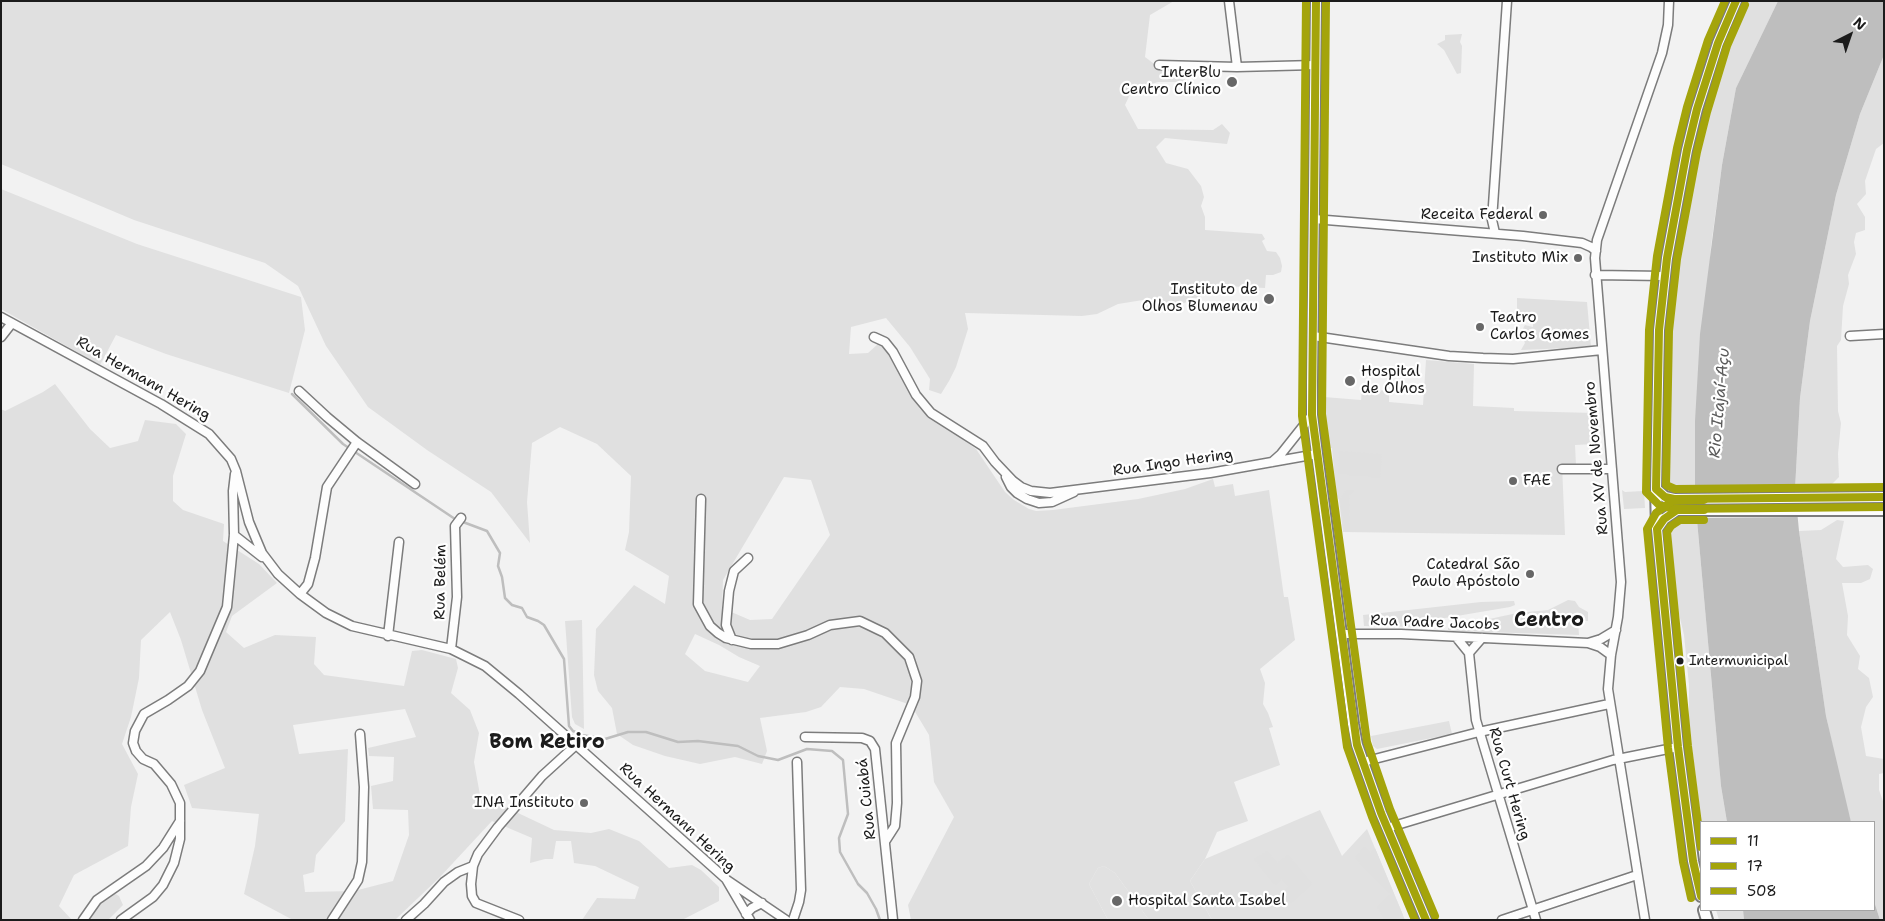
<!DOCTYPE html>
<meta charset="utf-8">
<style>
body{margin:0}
#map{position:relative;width:1885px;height:921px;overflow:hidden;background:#f2f2f2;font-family:"Shantell Sans",sans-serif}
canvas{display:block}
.frame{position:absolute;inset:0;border:2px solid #1c1c1c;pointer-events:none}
.legend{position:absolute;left:1700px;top:821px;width:175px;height:90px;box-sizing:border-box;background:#fff;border:1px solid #a4a4a4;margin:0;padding:6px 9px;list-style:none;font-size:15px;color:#1c1c1c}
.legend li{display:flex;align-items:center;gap:10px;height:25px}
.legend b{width:25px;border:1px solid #a4a4a4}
.north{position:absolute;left:1825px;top:10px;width:50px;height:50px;-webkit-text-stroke:4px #fff;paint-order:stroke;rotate:41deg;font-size:14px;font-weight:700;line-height:20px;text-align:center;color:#1c1c1c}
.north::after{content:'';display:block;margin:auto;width:18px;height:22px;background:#1c1c1c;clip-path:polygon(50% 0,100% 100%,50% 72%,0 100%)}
</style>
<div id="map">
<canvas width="1885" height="921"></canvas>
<div class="frame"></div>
<ul class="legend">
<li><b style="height:6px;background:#a4a40b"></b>11</li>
<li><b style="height:6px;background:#a4a40b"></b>17</li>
<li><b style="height:6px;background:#a4a40b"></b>508</li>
</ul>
<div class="north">N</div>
</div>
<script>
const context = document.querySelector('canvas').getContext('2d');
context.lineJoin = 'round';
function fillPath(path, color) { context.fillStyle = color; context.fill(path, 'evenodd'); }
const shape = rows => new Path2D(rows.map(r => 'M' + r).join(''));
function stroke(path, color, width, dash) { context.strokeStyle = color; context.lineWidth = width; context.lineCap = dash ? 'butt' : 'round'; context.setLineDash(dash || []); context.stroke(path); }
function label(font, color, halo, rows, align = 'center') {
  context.font = font + ' "Shantell Sans",sans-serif'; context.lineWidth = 4.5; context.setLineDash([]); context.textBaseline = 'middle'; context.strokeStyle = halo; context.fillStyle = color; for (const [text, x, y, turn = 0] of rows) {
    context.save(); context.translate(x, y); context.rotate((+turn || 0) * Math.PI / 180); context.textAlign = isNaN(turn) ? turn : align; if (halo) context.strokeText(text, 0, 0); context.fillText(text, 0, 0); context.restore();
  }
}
fillPath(shape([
 [1,189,137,244,301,297,305,330,289,393,166,354,116,335,100,365,1,309],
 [1426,360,1474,364,1473,406,1514,408,1514,411,1595,413,1595,444,1575,445,1576,465,1562,465,1565,535,1343,532,1339,500,1336,494,1332,448,1326,448,1324,397,1361,400,1362,389,1389,391,1389,402,1423,405],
 [1449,721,1452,734,1377,749,1373,746,1371,736],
 [1320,810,1342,856,1367,829,1405,920,1212,920,1190,881,1205,859],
 [1104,866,1115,873,1149,920,1108,920,1089,884,1098,868]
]), '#e1e1e1');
fillPath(shape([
 [1,1,1174,1,1150,15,1145,57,1161,69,1191,72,1183,82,1158,82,1132,90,1125,105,1138,129,1213,130,1222,124,1230,133,1227,144,1165,138,1156,147,1166,163,1188,169,1201,186,1204,197,1201,206,1205,217,1205,230,1262,234,1265,239,1262,241,1267,251,1276,252,1280,258,1282,266,1281,272,1273,275,1266,275,1265,288,1224,286,1182,304,1163,305,1143,300,1118,304,1097,314,1082,316,965,313,968,329,956,367,949,381,941,394,929,390,930,379,910,347,886,318,851,327,849,354,868,353,879,343,890,354,920,409,942,426,953,432,976,449,1005,492,1014,500,1029,509,1036,511,1053,510,1138,499,1185,489,1213,479,1215,487,1233,484,1235,496,1269,490,1284,597,1288,597,1295,640,1260,669,1265,683,1263,704,1268,713,1273,727,1269,728,1280,765,1234,782,1248,821,1217,832,1205,859,1190,881,1212,920,1149,920,1115,873,1104,866,1098,868,1089,884,1108,920,911,920,908,905,954,817,934,782,929,735,911,705,864,689,840,687,821,707,806,712,760,718,767,751,762,764,735,757,700,764,665,756,633,745,617,734,612,708,598,691,594,675,596,629,634,585,665,604,669,576,625,550,629,532,631,476,597,444,560,427,532,443,527,502,530,543,491,492,427,450,368,407,326,346,298,286,265,263,134,220,1,164],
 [784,477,811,480,830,535,772,619,750,620,722,608,723,580],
 [695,634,719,645,739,657,760,666,748,682,705,671,685,654],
 [1747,1,1778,1,1736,88,1722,165,1711,246,1695,498,1721,786,1727,822,1701,822,1689,720,1689,685,1684,635,1676,601,1667,526,1667,487,1664,476,1669,321,1675,268,1698,165,1699,141,1719,74],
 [1462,34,1460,42,1462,46,1461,73,1457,74,1444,50,1437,44,1445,40,1445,35],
 [1884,55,1884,143,1876,149,1865,181,1866,194,1857,204,1865,217,1865,230,1856,233,1854,242,1856,254,1848,275,1849,284,1843,306,1841,340,1837,346,1838,411,1841,423,1838,454,1839,477,1832,484,1822,485,1818,491,1795,489,1800,398,1810,321,1836,195,1860,114],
 [1517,298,1587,302,1591,347,1521,350,1525,343,1520,334,1525,325,1533,327,1533,319,1531,315,1525,319,1517,310],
 [55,384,90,429,110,448,138,441,145,420,176,424,186,434,173,476,173,501,183,510,224,524,223,541,259,564,277,583,232,616,226,632,244,648,275,635,316,637,314,664,324,675,404,686,412,651,422,650,456,659,458,668,451,693,470,710,479,733,474,762,480,795,554,830,591,833,609,829,639,841,669,868,692,865,701,870,719,887,719,901,682,920,582,920,597,898,635,899,639,887,595,866,574,863,571,841,556,841,553,859,545,859,530,863,532,838,492,821,440,877,395,920,293,920,244,894,255,846,259,814,192,808,184,785,225,768,202,710,181,640,170,612,141,640,139,678,131,717,122,744,138,774,131,807,128,846,74,875,59,906,72,920,1,920,1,409,5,411,43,392],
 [405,709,416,737,368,748,369,756,394,757,393,781,371,786,373,809,408,810,409,835,393,881,354,891,305,892,303,875,314,872,316,855,345,821,348,749,299,754,293,725],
 [1339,451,1382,454,1380,478,1338,474],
 [1346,490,1352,490,1354,491,1349,495,1350,532,1345,532,1340,500],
 [1644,490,1645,508,1624,509,1622,490,1625,492,1643,491],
 [1837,520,1844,521,1836,559,1843,567,1868,565,1873,569,1870,579,1861,583,1842,583,1848,616,1847,635,1860,656,1858,669,1869,678,1873,697,1866,707,1861,727,1866,756,1884,759,1884,773,1879,774,1879,790,1884,804,1884,920,1880,920,1874,901,1874,822,1851,822,1844,799,1826,716,1799,531,1821,530],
 [1568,600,1575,601,1579,607,1588,612,1588,621,1578,621,1579,635,1453,631,1448,630,1448,628,1517,613,1548,610],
 [1514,601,1515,605,1510,607,1433,620,1427,627,1364,626,1363,615,1481,602],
 [582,620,584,729,575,724,572,717,565,621],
 [1364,847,1371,853,1375,848,1403,915,1394,920,1385,920,1377,907,1390,894,1355,858],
 [1267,851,1277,863,1288,855,1312,884,1291,903,1282,893,1289,887,1282,879,1275,885,1254,859],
 [114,893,119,896,123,905,108,920,86,920,100,903],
 [1716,910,1743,910,1744,920,1719,920]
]), '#e0e0e0');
fillPath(shape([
 [1778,1,1884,1,1884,55,1860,114,1836,195,1810,321,1800,398,1795,489,1799,531,1826,716,1851,822,1727,822,1721,786,1695,498,1695,421,1700,334,1722,165,1736,88],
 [1874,901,1880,920,1744,920,1743,910,1874,910]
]), '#bebebe');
fillPath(shape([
 [1798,494,1800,517,1694,518,1692,498]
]), '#f2f2f2');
stroke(shape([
 [292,394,343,444,455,519,487,531,500,553,498,566,502,577,505,598,512,605,522,608,527,617,538,621,544,625,564,659,569,726,573,731,582,735,605,739,628,732,646,732,678,742,698,741,738,746,758,756,778,760,807,749,832,751,843,760,848,814,839,838,840,852,858,884,867,893,876,909,880,920]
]), '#bebebe', 2.5);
const minor = shape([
 [1229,1,1237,67],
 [1159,65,1237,67,1315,65],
 [1314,219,1523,236,1582,243,1591,247,1596,251],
 [1495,233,1492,220,1507,1],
 [1595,275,1664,276],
 [1,317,161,404,209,434,231,459,236,471,249,522,262,553,278,574,300,594,326,613,352,626,451,649,485,666,519,694,726,879,750,920],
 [1313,336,1449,356,1483,358,1513,359,1602,350],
 [1850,336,1884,334],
 [1,337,12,323],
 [874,337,885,342,893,352,916,395,931,413,983,446,995,462,1013,481,1021,487,1031,491,1050,493,1210,473,1317,454],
 [299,391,327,417,357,442,415,484],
 [1272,462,1281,454,1312,415],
 [1562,469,1612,469],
 [1006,477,1011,487,1017,493,1027,499,1039,503,1052,502,1074,492],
 [701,499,698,604,710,626,718,633,726,638,751,644,778,644,808,635,830,625,860,621,885,633,909,657,917,681,915,697,896,743,897,803,895,826,886,840],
 [234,535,262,557],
 [300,594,308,584,315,558,327,487,357,442],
 [1341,634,1401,634,1588,643,1600,647,1611,655],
 [388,636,399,542],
 [1456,637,1469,653,1476,720,1536,920],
 [732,640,726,625,729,591,734,571,748,558],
 [1588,643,1601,639,1616,630],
 [451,649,457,597,455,526,461,518],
 [1469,653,1482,638],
 [805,737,862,738,870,741,875,749,893,920],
 [1363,762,1479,732,1609,704],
 [1387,828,1613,760,1678,747],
 [727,880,786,920],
 [746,914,752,908,762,903],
 [83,920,97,900,146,866,163,848,180,821],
 [121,920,153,897,163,885,174,863,180,839,180,803,171,784,154,764,143,759,136,751,133,743,135,731,144,714,168,700,188,686,200,671,227,607,234,535,233,491,235,474],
 [332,920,358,880,362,862,364,787,360,734],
 [406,920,424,904,444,882,458,872,473,866],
 [519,920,476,903,472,896,471,884,473,866,478,854,498,827,542,776,576,745],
 [793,920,799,902,801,890,797,762],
 [1502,920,1637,875],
 [1645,920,1608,689,1611,655,1618,617,1621,582,1595,258,1597,240,1662,53,1668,25,1669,1]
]);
const major = shape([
 [1316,1,1312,382,1312,415,1317,454,1353,724,1357,745,1381,813,1426,920],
 [1656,489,1665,497,1674,499,1884,497],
 [1657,529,1664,519,1677,510,1884,510],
 [1701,896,1693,861,1678,747,1657,529,1656,489,1659,330,1667,258,1687,150,1697,109,1718,43,1736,1],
 [1704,910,1707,920]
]);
stroke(minor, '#7c7c7c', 11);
stroke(major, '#7c7c7c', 14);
stroke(minor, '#fdfdfd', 8);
stroke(major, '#fdfdfd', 10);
stroke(shape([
 [1316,1,1312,415,1357,745,1381,813,1426,920],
 [1736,1,1718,43,1697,109,1687,150,1667,258,1659,330,1656,489,1665,497,1674,499,1884,497],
 [1701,896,1693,861,1678,747,1657,529,1664,519,1677,510,1704,510]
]), '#a4a40b', 8);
stroke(shape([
 [1306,1,1302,416,1347,747,1372,817,1415,920],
 [1725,1,1708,40,1687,107,1677,148,1657,256,1649,330,1646,492,1659,505,1673,509,1884,507],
 [1701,847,1688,746,1667,532,1671,526,1680,520,1704,520]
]), '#a4a40b', 8);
stroke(shape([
 [1326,1,1322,414,1367,742,1390,809,1435,916],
 [1745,5,1727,46,1707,112,1697,152,1677,259,1669,331,1666,485,1675,489,1884,487],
 [1691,898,1683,862,1668,748,1647,529,1656,513,1672,501,1704,500]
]), '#a4a40b', 8);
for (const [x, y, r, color] of [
 [1232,82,6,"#676767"],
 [1543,215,5,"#676767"],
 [1578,258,5,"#676767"],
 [1269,299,6,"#676767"],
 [1480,327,5,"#676767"],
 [1350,381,6,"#676767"],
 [1513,481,5,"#676767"],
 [1530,574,5,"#676767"],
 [1680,661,4.5,"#1c1c1c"],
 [584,803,5,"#676767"],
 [1117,901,6,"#676767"]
]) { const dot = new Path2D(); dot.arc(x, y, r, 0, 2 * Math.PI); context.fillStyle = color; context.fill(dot); stroke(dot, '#fff', 2); }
label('14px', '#1c1c1c', '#fff', [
 ["Intermunicipal",1689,661]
], 'left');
label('15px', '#1c1c1c', '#fff', [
 ["InterBlu",1221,73],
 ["Centro Clínico",1221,90],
 ["Receita Federal",1533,215],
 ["Instituto Mix",1568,258],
 ["Instituto de",1258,290],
 ["Olhos Blumenau",1258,307],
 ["Teatro",1490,318,"left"],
 ["Carlos Gomes",1490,335,"left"],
 ["Hospital",1361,372,"left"],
 ["de Olhos",1361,389,"left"],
 ["FAE",1523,481,"left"],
 ["Catedral São",1520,565],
 ["Paulo Apóstolo",1520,582],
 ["INA Instituto",574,803],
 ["Hospital Santa Isabel",1128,901,"left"]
], 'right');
label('15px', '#1c1c1c', '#fff', [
 ["Rua Hermann Hering",143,379,30],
 ["Rua XV de Novembro",1597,458,-95],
 ["Rua Ingo Hering",1173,463,-8],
 ["Rua Belém",441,582,-89],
 ["Rua Padre Jacobs",1435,623,2],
 ["Rua Curt Hering",1509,784,74],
 ["Rua Cuiabá",867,799,-96],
 ["Rua Hermann Hering",677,818,43]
]);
label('italic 16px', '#5b5b5b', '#fff', [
 ["Rio Itajaí-Açu",1720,403,-85]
]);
label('bold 20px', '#1c1c1c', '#fff', [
 ["Centro",1549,621],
 ["Bom Retiro",547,743]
]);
</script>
